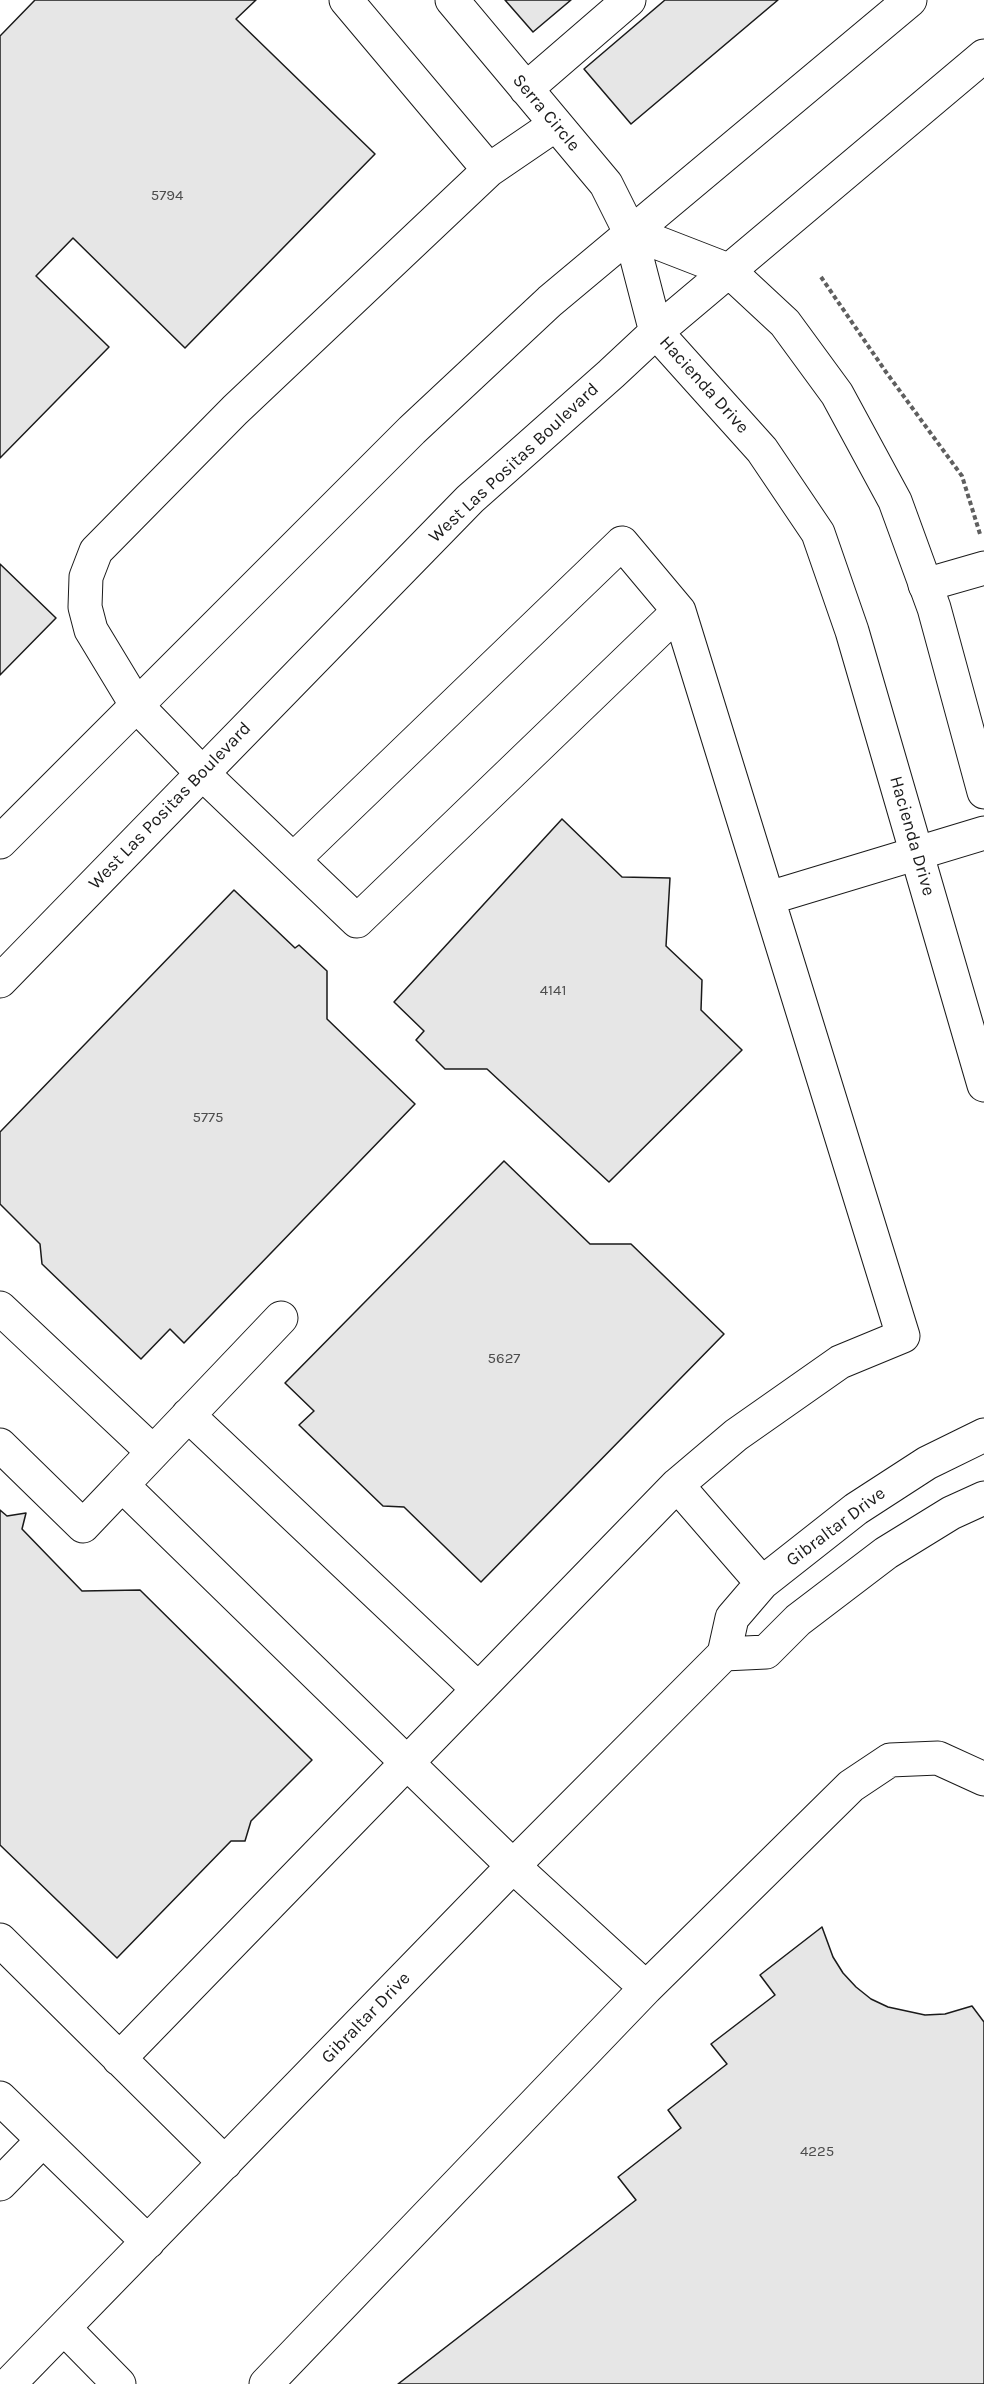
<!DOCTYPE html>
<style>
body{margin:0}
canvas{display:block;background:#fff}
</style>
<canvas width="984" height="2384"></canvas>
<script>
const context = document.querySelector('canvas').getContext('2d');
context.lineJoin = 'round';
function fillPath(path, color) { context.fillStyle = color; context.fill(path, 'evenodd'); }
const shape = rows => new Path2D(rows.map(r => 'M' + r).join(''));
function stroke(path, color, width, dash) { context.strokeStyle = color; context.lineWidth = width; context.lineCap = dash ? 'butt' : 'round'; context.setLineDash(dash || []); context.stroke(path); }
function label(font, color, halo, rows, align = 'center') {
  context.font = font + ' Karla,sans-serif'; context.lineWidth = 4.5; context.setLineDash([]); context.textBaseline = 'middle'; context.strokeStyle = halo; context.fillStyle = color; for (const [text, x, y, turn = 0] of rows) {
    context.save(); context.translate(x, y); context.rotate((+turn || 0) * Math.PI / 180); context.textAlign = isNaN(turn) ? turn : align; if (halo) context.strokeText(text, 0, 0); context.fillText(text, 0, 0); context.restore();
  }
}
const building = shape([
 [35,0,256,0,236,19,375,154,185,348,73,238,36,276,109,347,0,458,0,36,35,0],
 [505,0,571,0,533,32,505,0],
 [665,0,778,0,631,124,584,69,665,0],
 [0,564,56,618,0,675,0,564],
 [562,819,622,877,670,878,666,946,702,980,701,1010,742,1050,609,1182,487,1069,445,1069,416,1040,424,1031,394,1002,562,819],
 [234,890,295,948,299,945,327,971,327,1019,415,1104,184,1343,170,1329,141,1359,42,1264,40,1244,0,1204,0,1132,234,890],
 [504,1161,590,1244,631,1244,724,1334,481,1582,404,1507,383,1506,299,1425,314,1411,285,1383,504,1161],
 [0,1510,7,1516,26,1513,22,1529,82,1591,140,1590,312,1760,251,1821,245,1841,231,1841,117,1958,0,1845,0,1510],
 [822,1927,833,1957,843,1973,856,1987,871,1999,888,2007,925,2015,945,2014,972,2006,984,2022,984,2384,398,2384,636,2200,618,2177,681,2128,668,2110,727,2064,711,2044,775,1995,760,1975,822,1927]
]);
fillPath(building, '#e6e6e6');
stroke(building, '#1a1a1a', 1.5);
const minor = shape([
 [346,0,489,170],
 [452,0,606,184,630,232],
 [526,89,629,0],
 [555,125,489,170,235,410,96,551,86,577,85,607,91,630,137,706,202,773,357,921,679,611],
 [925,585,984,568],
 [769,898,984,833],
 [0,1308,153,1452],
 [188,1415,478,1689],
 [0,1445,83,1526,122,1485,513,1866,646,1988],
 [122,1485,281,1318],
 [677,1485,762,1583],
 [724,1654,766,1652,798,1620,886,1553,951,1513,984,1498],
 [0,1940,225,2163],
 [119,2059,677,1485,736,1435,840,1362,903,1336,679,611,622,543,293,860],
 [0,2098,148,2242],
 [0,2184,43,2140],
 [64,2328,119,2384],
 [9,2384,513,1866,724,1654,732,1618,762,1583,856,1509,927,1463,984,1435],
 [266,2384,646,1988,851,1786,890,1760,938,1758,984,1779]
]);
const major = shape([
 [630,232,656,332,762,450,818,533,852,631,984,1085],
 [630,232,728,270,785,323,837,394,895,501,934,608,984,792],
 [0,842,412,430,550,301,910,0],
 [0,981,470,499,611,374,656,332,984,56]
]);
stroke(minor, '#1a1a1a', 35);
stroke(major, '#1a1a1a', 35);
stroke(shape([
 [821,277,886,372,962,476,980,534]
]), '#5f5f5f', 4, [4.5, 3]);
stroke(minor, '#fff', 33);
stroke(major, '#fff', 33);
label('15px', '#4d4d4d', null, [
 ["5794",167,196],
 ["4141",553,991],
 ["5775",208,1118],
 ["5627",504,1359],
 ["4225",817,2152]
]);
label('18px', '#1a1a1a', '#fff', [
 ["Serra Circle",546,113,50],
 ["Hacienda Drive",704,385,48],
 ["West Las Positas Boulevard",514,463,-43],
 ["West Las Positas Boulevard",170,806,-46],
 ["Hacienda Drive",912,836,74],
 ["Gibraltar Drive",836,1527,-37],
 ["Gibraltar Drive",366,2018,-46]
]);
</script>
